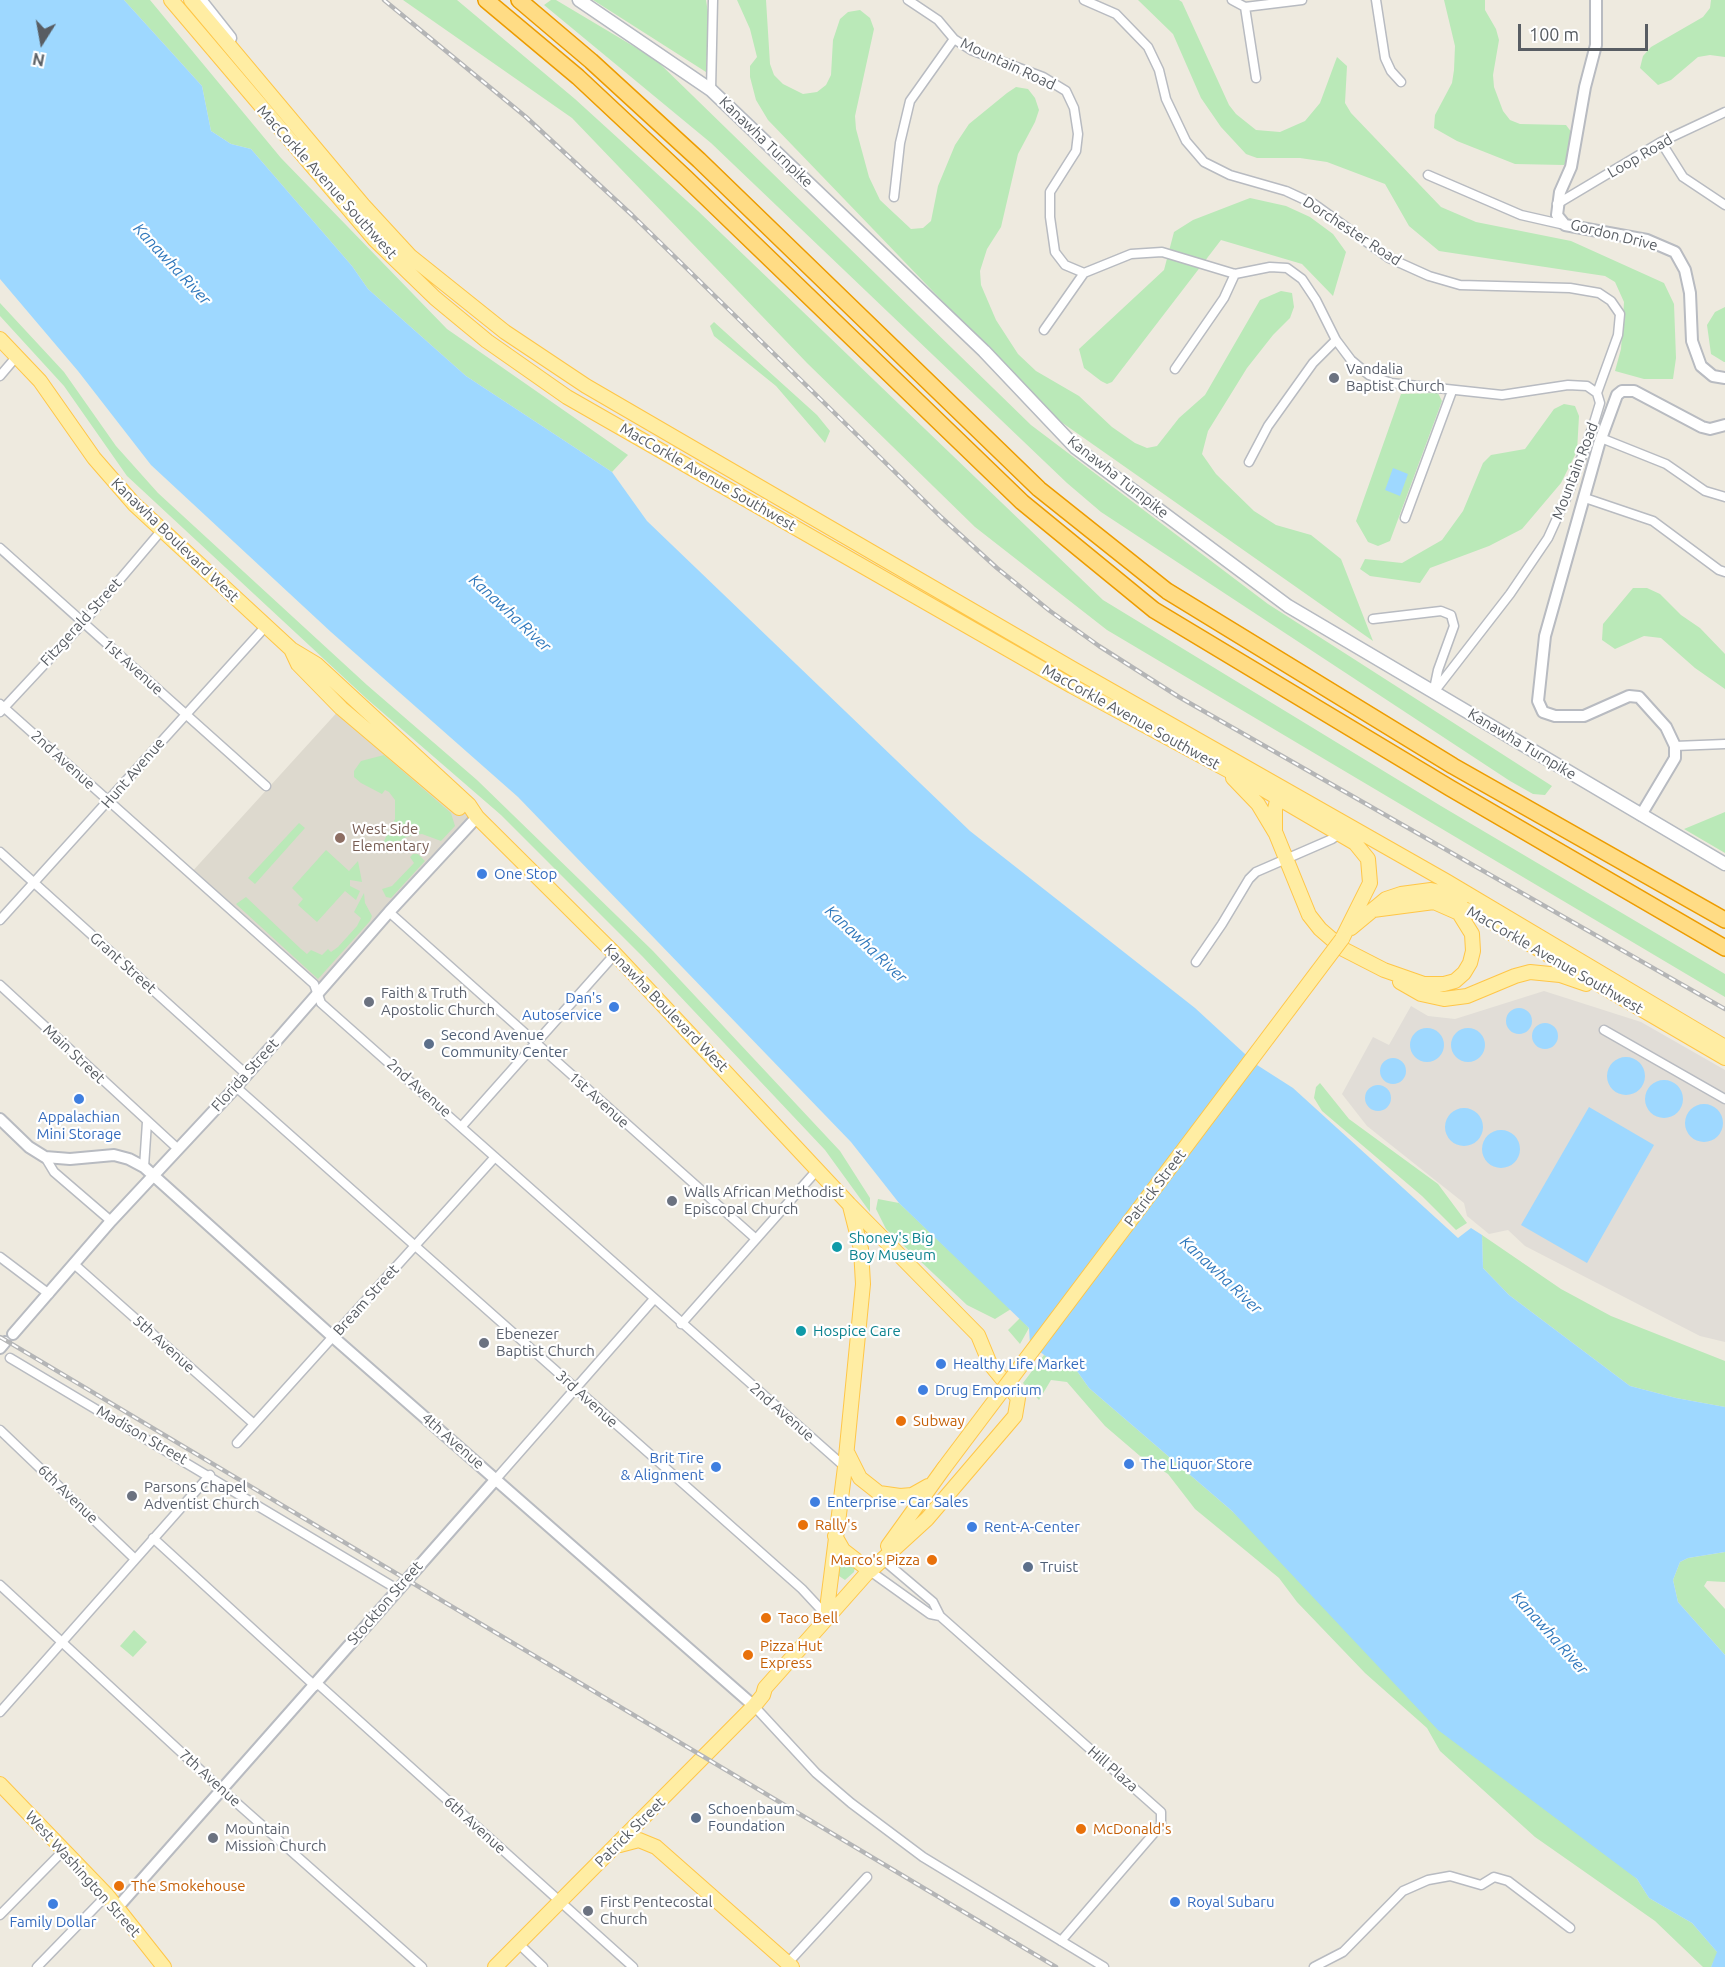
<!DOCTYPE html>
<style>
body{margin:0}
#map{position:relative;width:1725px;height:1967px;overflow:hidden;background:#eeeadf;font-family:Ubuntu,sans-serif}
canvas{display:block}
.north{position:absolute;left:12px;top:12px;width:60px;height:60px;-webkit-text-stroke:4px #fff;paint-order:stroke;rotate:191deg;font-size:16px;font-weight:700;line-height:24px;text-align:center;color:#585d63}
.north::after{content:'';display:block;margin:auto;width:21px;height:27px;background:#585d63;clip-path:polygon(50% 0,100% 100%,50% 72%,0 100%)}
.scale{position:absolute;left:1518px;top:24px;width:130px;height:27px;box-sizing:border-box;border:3px solid #585d63;border-top:0;padding-left:8px;font-size:18px;line-height:21px;white-space:nowrap;color:#585d63;-webkit-text-stroke:4px #fff;paint-order:stroke}
</style>
<div id="map">
<canvas width="1725" height="1967"></canvas>
<div class="north">N</div>
<div class="scale">100 m</div>
</div>
<script>
const context = document.querySelector('canvas').getContext('2d');
context.lineJoin = 'round';
function fillPath(path, color) { context.fillStyle = color; context.fill(path, 'evenodd'); }
const shape = rows => new Path2D(rows.map(r => 'M' + r).join(''));
function stroke(path, color, width, dash) { context.strokeStyle = color; context.lineWidth = width; context.lineCap = dash ? 'butt' : 'round'; context.setLineDash(dash || []); context.stroke(path); }
function label(font, color, halo, rows, align = 'center') {
  context.font = font + ' Ubuntu,sans-serif'; context.lineWidth = 4.5; context.setLineDash([]); context.textBaseline = 'middle'; context.strokeStyle = halo; context.fillStyle = color; for (const [text, x, y, turn = 0] of rows) {
    context.save(); context.translate(x, y); context.rotate((+turn || 0) * Math.PI / 180); context.textAlign = isNaN(turn) ? turn : align; if (halo) context.strokeText(text, 0, 0); context.fillText(text, 0, 0); context.restore();
  }
}
fillPath(shape([
 [1544,991,1641,1022,1725,1070,1725,1342,1700,1336,1525,1246,1508,1230,1489,1234,1467,1216,1464,1203,1367,1126,1342,1094,1373,1037,1389,1045,1411,1006,1428,1016,1455,1019]
]), '#e1ddd7');
fillPath(shape([
 [341,708,463,811,477,817,318,994,314,984,190,874]
]), '#ddd9ce');
fillPath(shape([
 [124,0,150,0,281,158,447,329,628,455,612,472,466,376,368,289,352,266,251,149,231,144,211,131,202,86],
 [403,0,457,0,575,99,698,211,1103,600,1441,806,1725,974,1725,997,1107,630,975,527,807,363,572,118],
 [551,0,556,0,655,59,1031,425,1268,604,1552,786,1545,795,1533,794,1510,781,1101,512,1067,483,711,143,544,5],
 [593,0,706,0,709,19,706,72],
 [737,0,766,0,770,64,774,75,783,84,803,94,817,92,826,85,831,75,833,40,840,19,848,12,860,10,870,18,874,29,855,116,856,129,869,177,880,200,911,229,923,228,931,221,938,186,955,145,969,124,1007,93,1016,87,1028,89,1035,98,1039,110,1035,122,1018,154,1001,227,987,249,980,271,981,285,996,320,1018,354,1036,371,1079,396,1112,427,1135,443,1147,448,1157,446,1179,418,1205,395,1260,300,1281,291,1292,293,1294,307,1290,318,1273,335,1247,368,1208,431,1202,454,1216,474,1254,511,1276,525,1311,535,1341,559,1373,641,1054,417,768,120,756,100,750,77,750,66,757,57,750,29],
 [1138,0,1179,0,1182,2,1229,105,1236,114,1256,130,1280,132,1305,121,1320,103,1337,57,1347,66,1345,103,1351,113,1441,207,1476,222,1571,241,1664,283,1674,304,1676,358,1673,379,1644,379,1615,371,1621,349,1624,302,1615,282,1605,276,1439,251,1409,226,1385,184,1327,162,1300,158,1257,158,1246,154,1221,127,1201,98,1173,34],
 [1444,0,1485,0,1485,10,1496,29,1499,40,1493,75,1494,87,1503,111,1510,120,1520,124,1566,125,1572,133,1573,157,1564,165,1515,164,1457,141,1434,128,1435,115,1452,83,1454,70,1455,46],
 [1711,0,1725,0,1725,57,1710,55,1698,57,1671,80,1658,85,1640,68,1643,56,1651,47,1703,17,1710,8],
 [1250,198,1286,206,1310,217,1333,234,1346,252,1333,296,1302,264,1221,240,1112,382,1107,384,1101,381,1084,368,1079,349,1164,270,1174,232,1193,220],
 [0,303,64,372,116,446,158,493,367,685,477,780,653,951,840,1151,870,1198,870,1212,825,1150,643,957,501,815,367,699,127,476,64,386,0,316],
 [1725,307,1725,362,1724,362,1711,354,1707,325,1715,312],
 [714,322,817,415,830,431,825,443,776,386,714,336,710,326],
 [1438,393,1442,401,1390,541,1378,546,1368,542,1356,521,1401,394],
 [1564,404,1575,406,1579,416,1577,451,1561,483,1522,529,1489,546,1430,568,1420,583,1370,576,1360,569,1365,559,1402,563,1442,540,1463,511,1483,463,1491,455,1525,449,1554,409],
 [1633,588,1647,588,1660,594,1681,615,1700,628,1725,654,1725,689,1695,668,1661,638,1644,636,1615,649,1602,640,1603,624],
 [384,755,451,813,455,826,441,841,422,834,414,835,406,837,388,853,380,849,395,819,395,800,389,792,385,790,382,794,361,783,354,777,354,771,361,761],
 [1725,812,1725,853,1684,829],
 [299,823,305,828,255,884,248,878],
 [326,850,349,871,358,861,362,882,350,880,350,886,360,891,356,900,345,891,317,922,298,905,303,899,292,888],
 [413,854,418,854,425,861,391,898,386,897,382,889,392,886,414,863,410,857],
 [364,893,365,903,372,916,370,921,318,979,236,904,246,897,301,949,307,954,311,950,322,955,328,949,331,952,338,947,357,926,361,918,354,912],
 [1320,1083,1349,1119,1438,1184,1467,1223,1456,1230,1422,1196,1322,1111,1314,1098,1316,1087],
 [878,1199,899,1203,1011,1309,995,1319,967,1305,886,1229,876,1209],
 [1482,1235,1561,1289,1611,1316,1725,1361,1725,1407,1676,1398,1630,1386,1509,1295,1483,1268],
 [1020,1318,1029,1328,1020,1344,1008,1330],
 [1044,1355,1077,1371,1089,1388,1232,1511,1637,1879,1649,1898,1692,1923,1718,1953,1711,1967,1703,1967,1655,1921,1535,1837,1440,1751,1427,1728,1365,1673,1297,1602,1279,1578,1195,1509,1168,1474,1140,1456,1105,1426,1067,1382,1051,1380,1039,1400,1023,1383],
 [1725,1552,1725,1582,1707,1581,1704,1586,1725,1609,1725,1655,1678,1602,1673,1580,1680,1562,1688,1558],
 [840,1559,855,1567,854,1572,845,1580,836,1574],
 [134,1630,147,1642,133,1657,120,1646]
]), '#bae9b8');
fillPath(shape([
 [0,0,124,0,202,86,211,131,231,144,251,149,352,266,368,289,466,376,612,472,647,521,970,831,1195,1008,1257,1065,1293,1088,1458,1238,1471,1228,1482,1235,1483,1268,1509,1295,1630,1386,1676,1398,1725,1407,1725,1552,1688,1558,1680,1562,1673,1580,1678,1602,1725,1655,1725,1967,1711,1967,1717,1952,1692,1923,1649,1898,1637,1879,1438,1730,1232,1511,1089,1388,1077,1371,1052,1361,1030,1344,1029,1328,899,1203,851,1142,518,797,331,632,151,465,78,371,0,279],
 [1393,468,1408,474,1400,496,1385,490],
 '1506 1021a13 13 0 1 1 26 0a13 13 0 1 1-26 0Z',
 '1532 1036a13 13 0 1 1 26 0a13 13 0 1 1-26 0Z',
 '1451 1045a17 17 0 1 1 34 0a17 17 0 1 1-34 0Z',
 '1410 1045a17 17 0 1 1 34 0a17 17 0 1 1-34 0Z',
 '1607 1076a19 19 0 1 1 38 0a19 19 0 1 1-38 0Z',
 '1380 1071a13 13 0 1 1 26 0a13 13 0 1 1-26 0Z',
 '1645 1099a19 19 0 1 1 38 0a19 19 0 1 1-38 0Z',
 '1365 1098a13 13 0 1 1 26 0a13 13 0 1 1-26 0Z',
 '1685 1123a19 19 0 1 1 38 0a19 19 0 1 1-38 0Z',
 [1589,1107,1654,1145,1587,1263,1521,1225],
 '1445 1127a19 19 0 1 1 38 0a19 19 0 1 1-38 0Z',
 '1482 1149a19 19 0 1 1 38 0a19 19 0 1 1-38 0Z'
]), '#9ed8ff');
const minor = shape([
 [908,0,938,20,954,39,971,50,1043,77,1066,91,1074,108,1078,134,1076,151,1050,192,1050,217,1055,252,1065,265,1084,273,1131,254,1162,252,1235,274,1270,267,1287,268,1302,279,1316,300,1336,340,1351,360,1369,375,1391,383,1502,395,1568,385,1587,386,1597,393,1600,403,1593,426,1568,494,1548,538,1510,594,1434,692],
 [1084,0,1116,14,1148,47,1159,70,1166,99,1186,141,1204,162,1230,175,1286,191,1314,204,1389,258,1429,276,1460,285,1570,288,1599,293,1611,301,1620,314,1618,335,1597,393],
 [1232,0,1245,7,1302,0],
 [1376,0,1385,58,1391,71,1401,82],
 [1245,7,1256,78],
 [711,90,713,0],
 [1661,142,1683,177,1725,205],
 [1428,175,1521,215,1565,225],
 [894,197,900,143,910,101,954,39],
 [1557,204,1661,142,1725,112],
 [1044,330,1084,273],
 [1175,369,1224,298,1235,274],
 [0,376,17,356],
 [1601,438,1666,464,1705,491,1725,497],
 [1249,462,1268,426,1313,363,1336,340],
 [1585,498,1653,521,1719,570,1725,572],
 [1405,518,1452,391],
 [0,548,266,786],
 [1373,619,1441,611,1451,615,1454,626,1438,670,1434,689],
 [0,704,314,984,321,1003,845,1467],
 [0,712,83,623,161,531],
 [1675,746,1725,744],
 [0,852,246,1074],
 [389,912,756,1239],
 [0,920,266,626],
 [1196,962,1222,924,1249,879,1256,872,1332,839,1342,832],
 [0,985,177,1148],
 [1604,1030,1725,1099],
 [236,1087,802,1589,828,1617],
 [462,1126,615,954],
 [45,1157,54,1172,111,1221],
 [144,1167,147,1122],
 [0,1257,49,1294],
 [74,1264,254,1424],
 [681,1324,818,1169],
 [10,1358,397,1589],
 [0,1430,135,1559],
 [237,1443,495,1157],
 [496,1479,654,1299],
 [153,1538,315,1686],
 [870,1571,930,1614,940,1616,933,1602,881,1558],
 [0,1585,221,1789,422,1967],
 [940,1616,1161,1812,1161,1825,1061,1941],
 [317,1683,633,1967],
 [754,1706,816,1773,851,1803,923,1857,1104,1967],
 [0,1712,210,1475],
 [0,1915,65,1849],
 [519,1944,543,1967],
 [786,1965,867,1877],
 [37,1967,107,1895],
 [1314,1967,1343,1952,1403,1891,1428,1880,1450,1876,1481,1885,1494,1877,1508,1881,1570,1928]
]);
const tertiary = shape([
 [1596,0,1596,45,1585,87,1571,167,1560,192,1557,215,1565,225,1647,240,1675,252,1685,270,1690,293,1692,341,1701,366,1713,376,1725,378],
 [1641,815,1675,758,1675,746,1666,727,1639,697,1629,696,1584,716,1555,716,1543,712,1538,701,1545,636,1599,444,1617,395,1622,391,1634,391,1702,427,1710,429,1725,425],
 [0,1119,29,1147,45,1157,70,1159,114,1155,129,1159,144,1167,333,1337,754,1706],
 [13,1334,111,1221,236,1087,389,912,477,817],
 [0,1348,5,1342],
 [117,1908,496,1479]
]);
const secondary = shape([
 [200,0,230,38],
 [579,0,711,90,984,351,1076,448,1288,606,1725,864]
]);
const primary = shape([
 [171,0,375,240,435,298,487,341,567,397,1072,686,1261,788,1355,843,1368,859,1370,883,1342,939],
 [191,0,363,205,410,256,505,332,586,386,1073,669,1446,881,1725,1047],
 [0,339,40,381,94,458,134,504,291,649,316,664,469,805,477,817,615,954,849,1204,978,1335,990,1364,1018,1398,1015,1416,927,1519,870,1571],
 [291,649,298,664,341,708,459,808],
 [1233,778,1258,804,1276,834,1309,915,1320,929,1343,949,1384,970,1424,984,1444,984,1455,981,1464,973,1470,963,1473,951,1472,934,1459,913,1434,902],
 [1275,832,1275,809,1280,789],
 [1373,910,1434,902,1475,912,1725,1058],
 [1351,928,1386,899,1401,894,1431,890,1463,897],
 [1400,982,1421,994,1444,999,1467,996,1515,976,1530,972,1560,975,1586,984],
 [848,1454,860,1478,879,1493,900,1496,912,1495,928,1486],
 [835,1536,843,1550,870,1571],
 [888,1546,944,1468],
 [828,1617,828,1601,845,1467,863,1284,861,1249,850,1206],
 [0,1784,107,1895,164,1967],
 [620,1845,639,1840,656,1847,792,1967],
 [495,1967,754,1706,763,1695,765,1688,875,1564]
]);
const motorway = shape([
 [486,0,578,77,686,178,1022,502,1154,610,1450,788,1725,948],
 [519,0,591,61,699,160,1039,489,1167,591,1453,766,1725,920]
]);
stroke(minor, '#b8bbc1', 11);
stroke(tertiary, '#b8bbc1', 14);
stroke(secondary, '#b6bac1', 15);
stroke(primary, '#ffc647', 16);
stroke(motorway, '#ed9c00', 18);
stroke(minor, '#fff', 8);
stroke(tertiary, '#fff', 10);
stroke(secondary, '#fff', 12);
stroke(primary, '#ffeda3', 14);
stroke(motorway, '#ffdc85', 15);
const rail = shape([
 [384,0,526,117,632,215,941,517,997,568,1050,611,1099,646,1179,697,1725,1009],
 [0,1337,1056,1967]
]);
stroke(rail, '#b4b5b6', 4.5);
stroke(rail, '#fff', 2, [7]);
const primaryBridge = shape([
 [944,1468,1342,939]
]);
stroke(primaryBridge, '#ffc647', 16, []);
stroke(primaryBridge, '#ffeda3', 14);
for (const [x, y, r, color] of [
 [1334,378,6,"#6b7280"],
 [340,838,6,"#8d6e63"],
 [482,874,6,"#3f7fe0"],
 [369,1002,6,"#6b7280"],
 [614,1007,6,"#3f7fe0"],
 [429,1044,6,"#5c6f8a"],
 [79,1099,6,"#3f7fe0"],
 [672,1201,6,"#6b7280"],
 [837,1247,6,"#0f9aa8"],
 [801,1331,6,"#0f9aa8"],
 [484,1343,6,"#6b7280"],
 [941,1364,6,"#3f7fe0"],
 [923,1390,6,"#3f7fe0"],
 [901,1421,6,"#e8710a"],
 [1129,1464,6,"#3f7fe0"],
 [716,1467,6,"#3f7fe0"],
 [132,1496,6,"#6b7280"],
 [815,1502,6,"#3f7fe0"],
 [803,1525,6,"#e8710a"],
 [972,1527,6,"#3f7fe0"],
 [932,1560,6,"#e8710a"],
 [1028,1567,6,"#5c6f8a"],
 [766,1618,6,"#e8710a"],
 [748,1655,6,"#e8710a"],
 [696,1818,6,"#5c6f8a"],
 [1081,1829,6,"#e8710a"],
 [213,1838,6,"#6b7280"],
 [119,1886,6,"#e8710a"],
 [1175,1902,6,"#3f7fe0"],
 [53,1904,6,"#3f7fe0"],
 [588,1911,6,"#6b7280"]
]) { const dot = new Path2D(); dot.arc(x, y, r, 0, 2 * Math.PI); context.fillStyle = color; context.fill(dot); stroke(dot, '#fff', 2); }
label('15px', '#585d63', '#fff', [
 ["Mountain Road",1008,64,25],
 ["Kanawha Turnpike",766,142,44],
 ["Loop Road",1640,156,-30],
 ["MacCorkle Avenue Southwest",327,182,48],
 ["Dorchester Road",1352,231,33],
 ["Gordon Drive",1614,235,14],
 ["Mountain Road",1575,471,-69],
 ["MacCorkle Avenue Southwest",708,477,30],
 ["Kanawha Turnpike",1118,477,38],
 ["Kanawha Boulevard West",175,540,44],
 ["Fitzgerald Street",81,622,-48],
 ["1st Avenue",133,667,42],
 ["MacCorkle Avenue Southwest",1131,717,29],
 ["Kanawha Turnpike",1522,744,31],
 ["2nd Avenue",63,760,42],
 ["Hunt Avenue",133,773,-49],
 ["MacCorkle Avenue Southwest",1555,960,30],
 ["Grant Street",123,963,42],
 ["Kanawha Boulevard West",666,1008,46],
 ["Main Street",74,1054,43],
 ["Florida Street",245,1075,-48],
 ["2nd Avenue",419,1088,41],
 ["1st Avenue",599,1100,42],
 ["Patrick Street",1155,1188,-53],
 ["Bream Street",366,1300,-48],
 ["5th Avenue",164,1344,42],
 ["3rd Avenue",587,1399,42],
 ["2nd Avenue",782,1412,41],
 ["Madison Street",142,1435,30],
 ["4th Avenue",453,1441,41],
 ["6th Avenue",68,1494,44],
 ["Stockton Street",385,1603,-49],
 ["Hill Plaza",1113,1769,41],
 ["7th Avenue",210,1778,42],
 ["6th Avenue",475,1825,42],
 ["Patrick Street",630,1832,-45],
 ["West Washington Street",83,1874,48]
]);
label('15px', '#5b616d', '#fff', [
 ["Vandalia",1346,369],
 ["Baptist Church",1346,386],
 ["Faith & Truth",381,993],
 ["Apostolic Church",381,1010],
 ["Walls African Methodist",684,1192],
 ["Episcopal Church",684,1209],
 ["Ebenezer",496,1334],
 ["Baptist Church",496,1351],
 ["Parsons Chapel",144,1487],
 ["Adventist Church",144,1504],
 ["Mountain",225,1829],
 ["Mission Church",225,1846],
 ["First Pentecostal",600,1902],
 ["Church",600,1919]
], 'left');
label('15px', '#785e54', '#fff', [
 ["West Side",352,829],
 ["Elementary",352,846]
], 'left');
label('15px', '#366cbe', '#fff', [
 ["One Stop",494,874],
 ["Dan's",602,998,"right"],
 ["Autoservice",602,1015,"right"],
 ["Appalachian",79,1117,"center"],
 ["Mini Storage",79,1134,"center"],
 ["Healthy Life Market",953,1364],
 ["Drug Emporium",935,1390],
 ["Brit Tire",704,1458,"right"],
 ["& Alignment",704,1475,"right"],
 ["The Liquor Store",1141,1464],
 ["Enterprise - Car Sales",827,1502],
 ["Rent-A-Center",984,1527],
 ["Royal Subaru",1187,1902],
 ["Family Dollar",53,1922,"center"]
], 'left');
label('15px', '#4e5e75', '#fff', [
 ["Second Avenue",441,1035],
 ["Community Center",441,1052],
 ["Truist",1040,1567],
 ["Schoenbaum",708,1809],
 ["Foundation",708,1826]
], 'left');
label('15px', '#0d838f', '#fff', [
 ["Shoney's Big",849,1238],
 ["Boy Museum",849,1255],
 ["Hospice Care",813,1331]
], 'left');
label('15px', '#c56008', '#fff', [
 ["Subway",913,1421],
 ["Rally's",815,1525],
 ["Marco's Pizza",920,1560,"right"],
 ["Taco Bell",778,1618],
 ["Pizza Hut",760,1646],
 ["Express",760,1663],
 ["McDonald's",1093,1829],
 ["The Smokehouse",131,1886]
], 'left');
label('italic 16px', '#3078bc', '#fff', [
 ["Kanawha River",172,264,47],
 ["Kanawha River",510,613,43],
 ["Kanawha River",866,944,43],
 ["Kanawha River",1221,1275,43],
 ["Kanawha River",1550,1633,48]
]);
</script>
